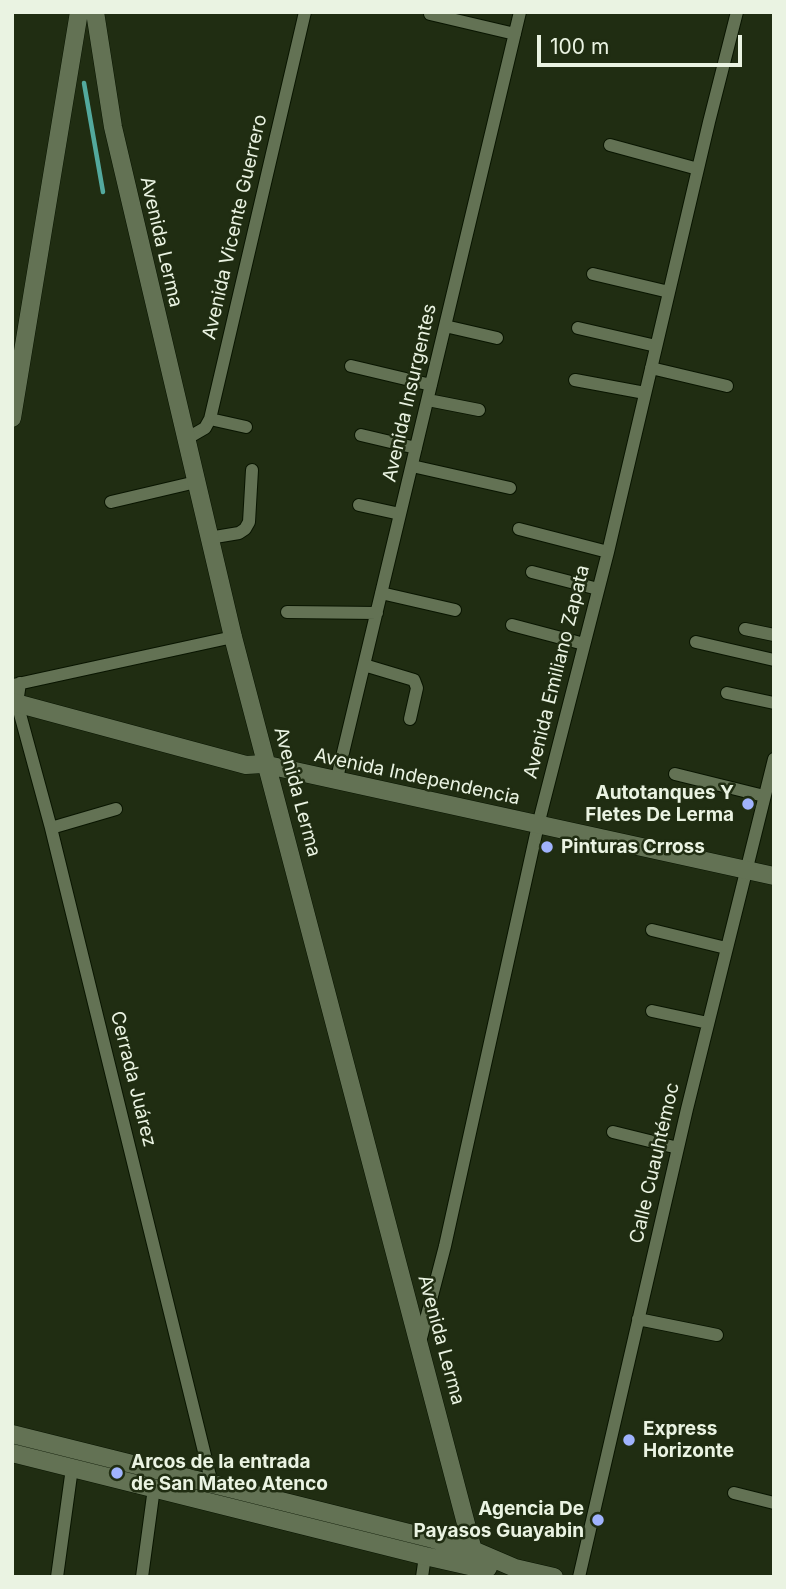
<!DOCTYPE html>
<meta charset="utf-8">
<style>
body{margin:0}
#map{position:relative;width:786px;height:1589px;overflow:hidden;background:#202d12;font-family:Inter,sans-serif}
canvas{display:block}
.frame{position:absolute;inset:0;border:14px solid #eaf3e2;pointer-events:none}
.scale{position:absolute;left:537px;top:35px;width:205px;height:32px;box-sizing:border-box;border:4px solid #eaf3e2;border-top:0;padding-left:9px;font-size:21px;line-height:24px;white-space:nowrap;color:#eaf3e2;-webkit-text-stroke:5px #202d12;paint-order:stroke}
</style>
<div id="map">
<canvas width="786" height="1589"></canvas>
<div class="frame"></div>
<div class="scale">100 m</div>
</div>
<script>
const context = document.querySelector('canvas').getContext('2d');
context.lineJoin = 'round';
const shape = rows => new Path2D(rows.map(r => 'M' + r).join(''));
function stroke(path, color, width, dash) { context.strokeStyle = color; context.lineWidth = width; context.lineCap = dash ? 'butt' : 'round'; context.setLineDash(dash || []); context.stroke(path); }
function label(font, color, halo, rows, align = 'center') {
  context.font = font + ' Inter,sans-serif'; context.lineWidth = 5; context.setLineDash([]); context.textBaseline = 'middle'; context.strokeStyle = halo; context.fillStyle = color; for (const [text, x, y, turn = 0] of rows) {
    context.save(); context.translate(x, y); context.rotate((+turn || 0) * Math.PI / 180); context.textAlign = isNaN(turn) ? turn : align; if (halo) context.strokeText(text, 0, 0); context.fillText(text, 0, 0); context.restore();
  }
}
stroke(shape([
 [84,83,103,192]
]), '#53a99e', 4.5);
const minor = shape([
 [430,14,515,34],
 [610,145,698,169],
 [593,274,669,292],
 [445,326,497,338],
 [578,328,656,346],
 [351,366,431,385],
 [651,368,727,386],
 [575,380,645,393],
 [428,400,479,410],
 [210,419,246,427],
 [361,435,416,448],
 [186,439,205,428,210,419,305,12],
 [412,466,510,488],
 [111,502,196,482],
 [359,505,400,514],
 [519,529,608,552],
 [209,538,239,533,245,529,249,522,252,470],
 [532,572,598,589],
 [381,593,455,610],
 [287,612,377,613],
 [512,625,584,644],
 [745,629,774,635],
 [696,642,774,660],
 [364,665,414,680,417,688,410,719],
 [20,683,17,703,51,828,212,1484],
 [13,685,233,637],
 [727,693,774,703],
 [675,774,764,796],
 [336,782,520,12],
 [51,828,116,809],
 [652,930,726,948],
 [652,1011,708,1023],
 [613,1132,678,1148],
 [638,1319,717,1335],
 [420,1342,445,1246,538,825,608,552,709,122,737,12],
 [734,1493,774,1503],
 [57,1577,72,1468],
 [142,1577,154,1488],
 [422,1577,425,1556],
 [579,1577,687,1109,774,759]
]);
const secondary = shape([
 [95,12,113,127,233,637,480,1577],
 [12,418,79,12],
 [12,702,246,765,263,764,774,876],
 [12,1434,433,1539,473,1550,515,1568,554,1577],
 [12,1453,425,1556,478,1568,488,1568]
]);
stroke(minor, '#091500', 14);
stroke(secondary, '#091500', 19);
stroke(minor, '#637254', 12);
stroke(secondary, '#637254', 18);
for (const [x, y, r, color] of [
 [748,804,7,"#a0b3fd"],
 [547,847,7,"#a0b3fd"],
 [629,1440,7,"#a0b3fd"],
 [117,1473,7,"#a0b3fd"],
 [598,1520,7,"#a0b3fd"]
]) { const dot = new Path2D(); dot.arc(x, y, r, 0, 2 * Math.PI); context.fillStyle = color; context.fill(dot); stroke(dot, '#202d12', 2.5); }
label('19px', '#eaf3e2', '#202d12', [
 ["Avenida Vicente Guerrero",235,227,-77],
 ["Avenida Lerma",161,242,77],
 ["Avenida Insurgentes",410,393,-77],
 ["Avenida Emiliano Zapata",557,672,-76],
 ["Avenida Independencia",417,777,12],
 ["Avenida Lerma",297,792,75],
 ["Cerrada Juárez",133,1079,76],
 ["Calle Cuauhtémoc",655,1163,-77],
 ["Avenida Lerma",441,1340,75]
]);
label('bold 19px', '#eaf3e2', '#202d12', [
 ["Autotanques Y",734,793,"right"],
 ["Fletes De Lerma",734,815,"right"],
 ["Pinturas Crross",561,847],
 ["Express",643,1429],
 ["Horizonte",643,1451],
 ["Arcos de la entrada",131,1462],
 ["de San Mateo Atenco",131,1484],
 ["Agencia De",584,1509,"right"],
 ["Payasos Guayabin",584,1531,"right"]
], 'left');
</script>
